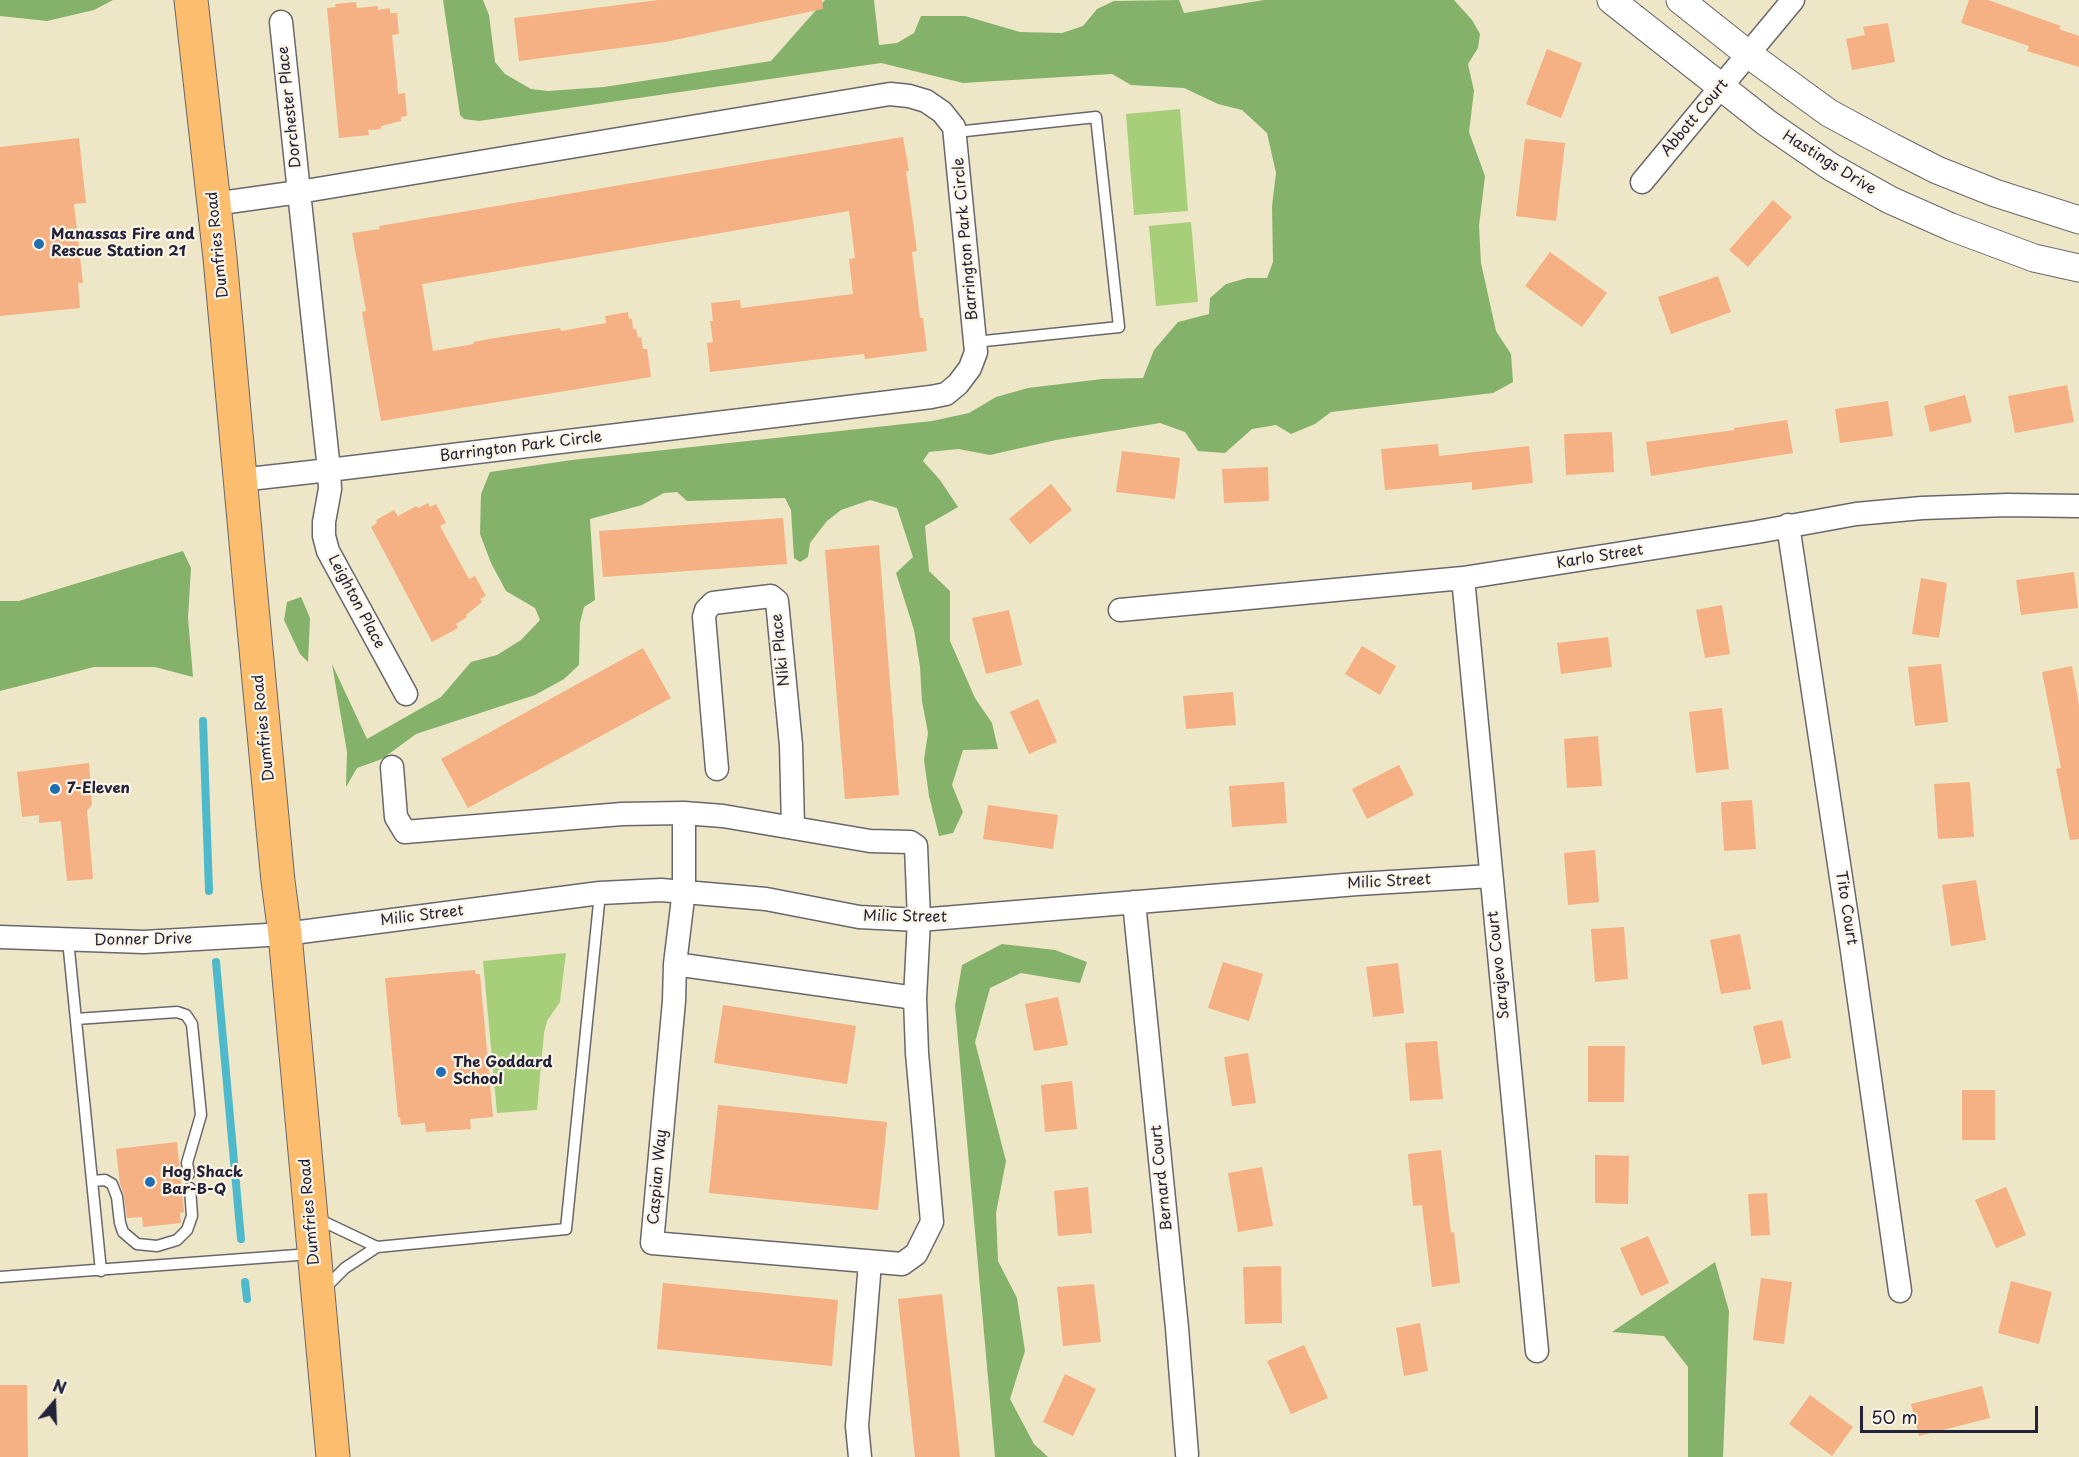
<!DOCTYPE html>
<style>
body{margin:0}
#map{position:relative;width:2079px;height:1457px;overflow:hidden;background:#ede6c7;font-family:"Playpen Sans",sans-serif}
canvas{display:block}
.north{position:absolute;left:24px;top:1373px;width:60px;height:60px;-webkit-text-stroke:4px #fcf5e5;paint-order:stroke;rotate:19deg;font-size:16px;font-weight:700;line-height:24px;text-align:center;color:#22223b}
.north::after{content:'';display:block;margin:auto;width:21px;height:27px;background:#22223b;clip-path:polygon(50% 0,100% 100%,50% 72%,0 100%)}
.scale{position:absolute;left:1860px;top:1406px;width:178px;height:27px;box-sizing:border-box;border:3px solid #22223b;border-top:0;padding-left:8px;font-size:18px;line-height:21px;white-space:nowrap;color:#22223b;-webkit-text-stroke:4px #fcf5e5;paint-order:stroke}
</style>
<div id="map">
<canvas width="2079" height="1457"></canvas>
<div class="north">N</div>
<div class="scale">50 m</div>
</div>
<script>
const context = document.querySelector('canvas').getContext('2d');
context.lineJoin = 'round';
function fillPath(path, color) { context.fillStyle = color; context.fill(path, 'evenodd'); }
const shape = rows => new Path2D(rows.map(r => 'M' + r).join(''));
function stroke(path, color, width, dash) { context.strokeStyle = color; context.lineWidth = width; context.lineCap = dash ? 'butt' : 'round'; context.setLineDash(dash || []); context.stroke(path); }
function label(font, color, halo, rows, align = 'center') {
  context.font = font + ' "Playpen Sans",sans-serif'; context.lineWidth = 4.5; context.setLineDash([]); context.textBaseline = 'middle'; context.strokeStyle = halo; context.fillStyle = color; for (const [text, x, y, turn = 0] of rows) {
    context.save(); context.translate(x, y); context.rotate((+turn || 0) * Math.PI / 180); context.textAlign = isNaN(turn) ? turn : align; if (halo) context.strokeText(text, 0, 0); context.fillText(text, 0, 0); context.restore();
  }
}
fillPath(shape([
 [1180,109,1188,211,1134,215,1126,114],
 [1191,222,1198,302,1156,306,1149,226],
 [566,953,560,1002,547,1021,544,1033,537,1110,497,1113,483,961]
]), '#a7cf7a');
fillPath(shape([
 [0,0,113,0,94,10,47,21,0,16],
 [443,0,483,0,489,15,495,62,505,74,531,89,548,91,604,87,771,61,825,0,874,0,879,45,897,43,914,33,921,16,965,16,1020,32,1062,33,1083,26,1097,9,1114,1,1179,0,1184,13,1264,0,1454,0,1472,20,1480,34,1478,48,1468,64,1474,91,1469,132,1485,176,1479,226,1481,263,1496,331,1511,354,1513,382,1493,393,1331,412,1315,424,1291,434,1276,425,1252,429,1225,453,1198,451,1185,432,1160,423,1056,440,990,455,958,449,929,452,923,461,940,480,958,507,925,526,929,571,950,591,950,641,975,698,992,723,998,749,963,750,952,785,963,812,953,833,939,836,929,796,924,760,928,733,922,701,920,667,914,630,896,573,913,557,897,508,870,500,841,510,827,521,810,543,808,557,800,562,794,558,791,510,785,498,687,501,677,492,664,493,642,505,590,519,595,600,584,607,580,623,579,665,564,679,535,695,416,734,382,759,357,768,346,787,347,752,332,664,367,739,441,697,471,662,497,655,521,640,540,620,535,608,506,591,491,563,480,534,481,494,490,472,572,460,932,421,969,413,996,397,1028,388,1102,379,1143,378,1154,350,1178,322,1209,314,1210,298,1226,284,1247,278,1267,278,1273,262,1272,206,1276,173,1267,133,1242,110,1218,104,1184,88,1131,85,1112,74,963,83,881,63,479,121,464,119,460,115],
 [183,551,191,568,188,618,193,677,155,667,94,667,0,691,0,601,19,601],
 [301,597,310,618,308,662,300,654,284,620,287,602],
 [1002,944,1055,950,1087,962,1080,983,1021,973,990,988,975,1042,1006,1161,996,1213,998,1261,1017,1298,1025,1351,1010,1399,1034,1444,1048,1457,995,1457,955,1006,962,965],
 [1715,1262,1729,1311,1723,1457,1688,1457,1688,1367,1664,1336,1612,1332]
]), '#85b26a');
stroke(shape([
 [203,721,209,891],
 [216,962,241,1239],
 [245,1282,247,1299]
]), '#4eb9cb', 8);
fillPath(shape([
 [658,0,822,0,823,9,665,42,519,61,514,18],
 [1969,0,1988,0,2061,26,2059,29,2079,36,2079,67,2027,51,2029,46,1961,23],
 [356,2,357,8,378,6,378,10,390,8,390,13,397,13,399,34,392,35,397,82,398,94,405,93,407,116,401,117,401,121,381,126,381,129,368,130,369,135,339,138,327,8,336,7,335,4],
 [1888,23,1895,62,1852,70,1846,39,1865,35,1863,27],
 [1547,49,1582,63,1561,118,1526,104],
 [903,137,909,171,906,171,917,251,912,252,920,318,923,318,927,351,865,359,864,354,710,372,707,343,713,342,710,321,713,321,711,303,740,300,741,308,853,294,849,259,855,258,849,211,422,284,433,351,474,344,473,342,501,337,560,328,561,331,606,323,605,316,628,312,629,319,632,319,633,329,636,329,638,338,641,337,643,349,647,349,651,377,381,421,362,312,366,311,352,233,380,229,379,226],
 [79,138,86,203,74,204,83,283,78,283,80,308,0,316,0,147],
 [1525,139,1565,143,1556,221,1516,216],
 [1773,200,1792,217,1748,267,1729,250],
 [1550,252,1607,293,1582,327,1525,286],
 [1718,276,1731,312,1671,334,1658,297],
 [2067,385,2074,422,2015,433,2008,396],
 [1965,395,1972,422,1930,432,1924,406],
 [1888,401,1893,436,1840,443,1835,409],
 [1787,420,1793,453,1651,476,1646,442,1734,430,1734,428],
 [1612,432,1614,472,1566,475,1564,434],
 [1438,444,1439,456,1529,446,1533,483,1472,490,1472,482,1385,490,1381,449],
 [1122,451,1180,458,1175,499,1116,492],
 [1268,467,1269,501,1224,503,1222,469],
 [1051,484,1072,510,1030,544,1009,519],
 [428,503,430,507,436,504,446,523,440,526,447,539,469,579,475,576,486,596,480,599,482,602,466,615,467,617,456,624,458,628,432,642,371,527,377,523,376,520,394,510,398,516,416,506,418,508],
 [783,518,787,564,603,577,599,531],
 [879,545,899,795,845,799,825,550],
 [2074,572,2078,608,2021,615,2016,580],
 [1921,578,1947,583,1939,638,1912,634],
 [1722,605,1730,654,1705,658,1696,610],
 [1009,610,1022,665,986,674,972,618],
 [1608,637,1612,667,1561,674,1557,643],
 [1362,646,1396,666,1380,695,1345,674],
 [643,648,671,698,468,808,441,759],
 [1941,664,1948,722,1915,726,1908,667],
 [2072,666,2079,705,2079,839,2070,840,2056,769,2061,768,2042,672],
 [1233,692,1236,725,1186,729,1183,696],
 [1038,699,1057,742,1029,754,1010,712],
 [1722,708,1729,769,1696,773,1689,712],
 [1598,736,1602,786,1567,788,1564,739],
 [89,763,92,805,87,810,93,879,67,881,61,821,39,823,39,815,22,817,17,772],
 [1399,765,1414,795,1367,819,1352,789],
 [1284,782,1287,823,1232,827,1229,786],
 [1970,782,1974,837,1938,839,1934,784],
 [1752,800,1756,849,1724,851,1721,802],
 [988,805,1058,815,1053,849,983,839],
 [1595,850,1599,902,1568,905,1564,853],
 [1976,880,1986,940,1951,946,1942,885],
 [1624,927,1628,979,1595,982,1591,929],
 [1740,934,1751,989,1721,994,1710,940],
 [1223,962,1263,974,1249,1021,1208,1008],
 [1398,963,1404,1013,1373,1017,1366,967],
 [475,970,476,974,480,974,493,1117,470,1119,471,1129,426,1132,425,1123,401,1125,400,1117,398,1117,385,978],
 [1058,997,1068,1045,1034,1051,1025,1004],
 [723,1005,856,1026,847,1084,714,1063],
 [1782,1020,1791,1058,1762,1065,1753,1026],
 [1437,1041,1443,1099,1410,1101,1405,1043],
 [1588,1046,1625,1046,1624,1102,1588,1102],
 [1248,1053,1256,1103,1232,1106,1224,1057],
 [1072,1081,1077,1129,1045,1132,1041,1085],
 [1962,1090,1995,1090,1995,1140,1962,1140],
 [718,1105,887,1122,878,1210,709,1193],
 [177,1142,184,1212,180,1213,181,1223,143,1227,142,1217,127,1218,124,1196,120,1184,116,1149],
 [1441,1150,1451,1233,1454,1232,1460,1283,1432,1287,1422,1205,1413,1206,1408,1154],
 [1595,1155,1629,1156,1628,1204,1595,1203],
 [1262,1167,1273,1226,1238,1232,1228,1173],
 [1088,1187,1092,1233,1058,1236,1054,1191],
 [2006,1187,2026,1235,1996,1248,1975,1200],
 [1767,1193,1770,1235,1751,1236,1748,1194],
 [1648,1236,1669,1283,1641,1296,1620,1248],
 [1281,1266,1282,1323,1245,1324,1243,1267],
 [1761,1278,1792,1282,1784,1344,1753,1340],
 [2011,1281,2052,1292,2039,1344,1998,1333],
 [663,1283,838,1300,832,1366,657,1349],
 [1094,1284,1101,1342,1063,1346,1057,1287],
 [942,1294,960,1457,915,1457,898,1299],
 [1420,1323,1428,1371,1404,1376,1396,1328],
 [1304,1345,1328,1398,1291,1414,1267,1361],
 [1065,1374,1096,1389,1073,1436,1043,1422],
 [0,1385,27,1385,28,1457,0,1457],
 [1982,1386,1990,1418,1919,1436,1911,1404],
 [1810,1395,1853,1427,1832,1456,1789,1424]
]), '#f5b183');
const service = shape([
 [956,132,1096,117,1119,327,975,342],
 [68,940,101,1271],
 [76,1019,177,1012,186,1015,192,1024,201,1115,187,1163,189,1174],
 [92,1181,105,1180,112,1184,117,1197,120,1223,123,1232,137,1244,157,1246,177,1240,187,1230,192,1216,190,1188],
 [318,1219,377,1247],
 [0,1277,311,1254],
 [325,1288,345,1268,377,1247,566,1229,600,893]
]);
const minor = shape([
 [1642,182,1793,0],
 [214,204,299,192,281,22],
 [240,480,329,470,931,397,946,394,958,384,970,368,976,352,954,127,942,112,926,101,909,96,890,94,299,192,329,470,330,489,324,522,324,536,328,551,406,694],
 [1788,525,1851,944,1900,1291],
 [1463,578,1537,1351],
 [1120,610,1463,578,1757,532,1856,514,1922,508,2007,505,2079,506],
 [392,767,396,817,405,832,622,814,684,813,723,816,870,841,910,842,916,846,919,920,915,998,917,1053,932,1222,916,1254,902,1264,652,1243,674,1001,675,964,684,890,684,813],
 [717,769,704,617,706,610,713,603,771,596,777,601,791,745,793,827],
 [1134,902,1177,1328,1187,1454],
 [0,937,144,942,285,934,600,893,661,890,766,899,859,917,919,920,1357,884,1491,876],
 [675,964,915,998],
 [860,1457,857,1426,870,1262]
]);
const tertiary = shape([
 [1611,0,1767,123,1831,167,1890,200,1951,227,2034,258,2079,268],
 [1680,0,1748,54,1829,113,1892,147,1937,170,1995,193,2079,220]
]);
const primary = shape([
 [191,0,220,258,250,586,278,881,285,934,333,1457]
]);
stroke(service, '#69676c', 13);
stroke(minor, '#69676c', 25);
stroke(tertiary, '#69676c', 29);
stroke(primary, '#69676c', 35);
stroke(service, '#fff', 10);
stroke(minor, '#fff', 22);
stroke(tertiary, '#fff', 27);
stroke(primary, '#fcbd6e', 33);
for (const [x, y, r, color] of [
 [39,244,6,"#1f6fb2"],
 [55,789,6,"#1f6fb2"],
 [441,1072,6,"#1f6fb2"],
 [150,1182,6,"#1f6fb2"]
]) { const dot = new Path2D(); dot.arc(x, y, r, 0, 2 * Math.PI); context.fillStyle = color; context.fill(dot); stroke(dot, '#fcf5e5', 2); }
label('15px', '#22223b', '#fcf5e5', [
 ["Dorchester Place",290,107,-96],
 ["Abbott Court",1695,118,-50],
 ["Hastings Drive",1829,163,32],
 ["Barrington Park Circle",966,239,-95],
 ["Dumfries Road",218,245,-96],
 ["Barrington Park Circle",521,447,-7],
 ["Karlo Street",1600,557,-9],
 ["Leighton Place",356,602,62],
 ["Niki Place",781,650,-96],
 ["Dumfries Road",264,728,-96],
 ["Milic Street",1389,882,-3],
 ["Tito Court",1846,908,81],
 ["Milic Street",422,916,-7],
 ["Milic Street",905,917,1],
 ["Donner Drive",143,940,-1],
 ["Sarajevo Court",1499,965,-96],
 ["Caspian Way",658,1177,-85],
 ["Bernard Court",1162,1178,-96],
 ["Dumfries Road",310,1212,-95]
]);
label('bold 15px', '#22223b', '#fcf5e5', [
 ["Manassas Fire and",51,235],
 ["Rescue Station 21",51,252],
 ["7-Eleven",67,789],
 ["The Goddard",453,1063],
 ["School",453,1080],
 ["Hog Shack",162,1173],
 ["Bar-B-Q",162,1190]
], 'left');
</script>
